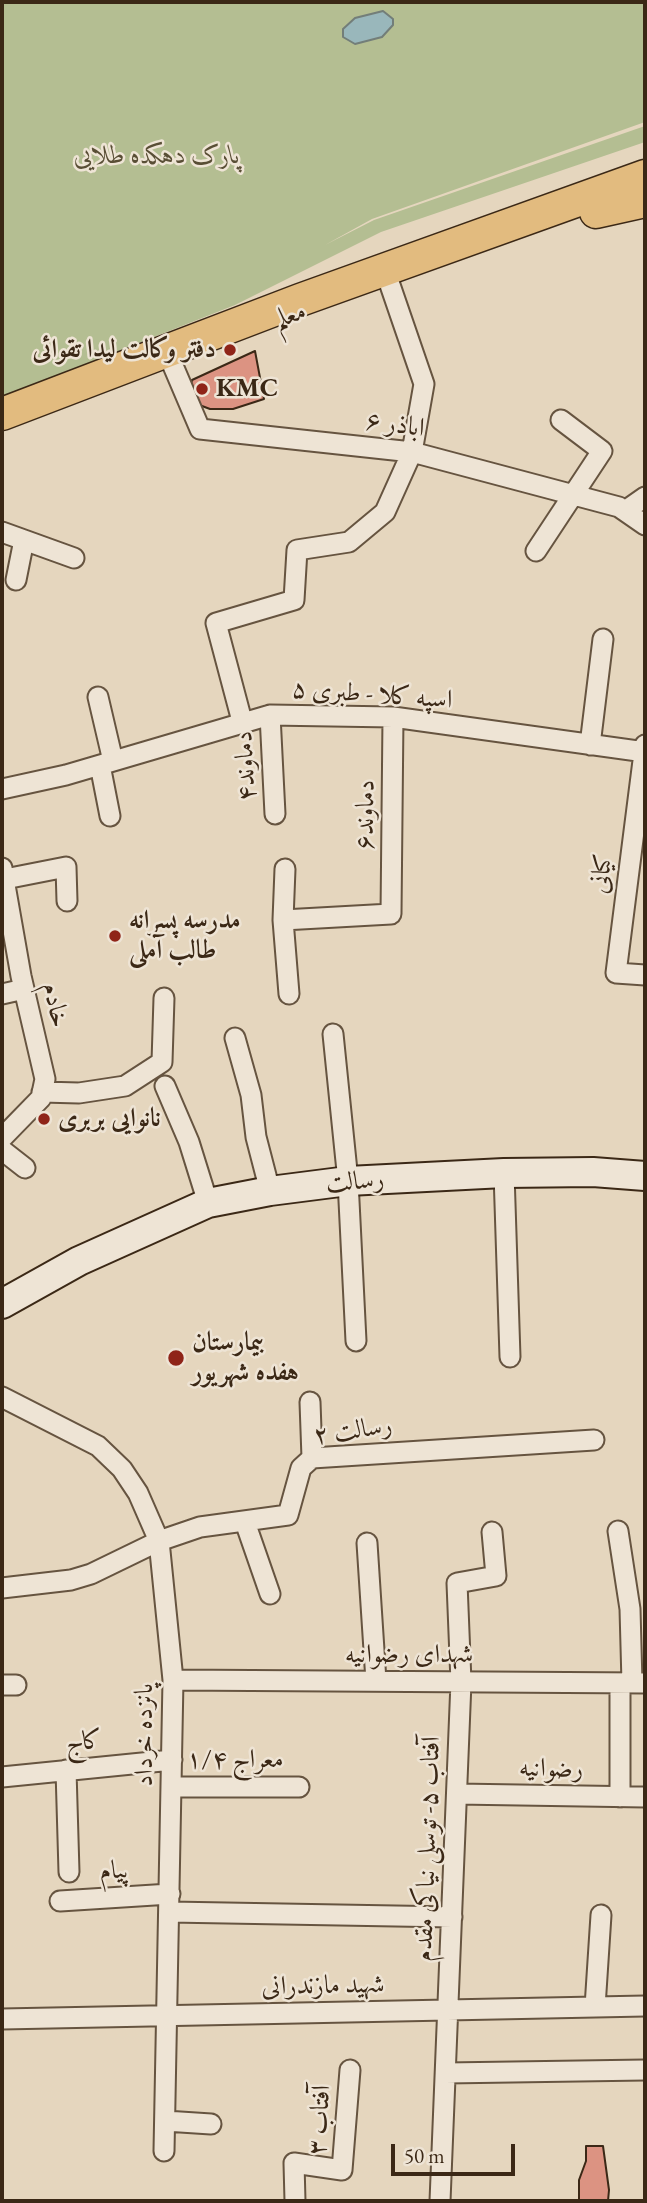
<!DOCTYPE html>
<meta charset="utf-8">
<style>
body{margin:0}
#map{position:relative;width:647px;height:2203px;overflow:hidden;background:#e5d6be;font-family:"EB Garamond",serif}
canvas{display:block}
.frame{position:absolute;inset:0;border:4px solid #3b2816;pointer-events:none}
.scale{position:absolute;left:391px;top:2144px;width:124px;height:32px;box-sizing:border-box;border:4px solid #3b2816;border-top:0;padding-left:9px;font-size:21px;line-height:24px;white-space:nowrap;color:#3b2816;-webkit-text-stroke:5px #eee4d5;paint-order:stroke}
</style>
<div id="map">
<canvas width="647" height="2203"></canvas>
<div class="frame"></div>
<div class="scale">50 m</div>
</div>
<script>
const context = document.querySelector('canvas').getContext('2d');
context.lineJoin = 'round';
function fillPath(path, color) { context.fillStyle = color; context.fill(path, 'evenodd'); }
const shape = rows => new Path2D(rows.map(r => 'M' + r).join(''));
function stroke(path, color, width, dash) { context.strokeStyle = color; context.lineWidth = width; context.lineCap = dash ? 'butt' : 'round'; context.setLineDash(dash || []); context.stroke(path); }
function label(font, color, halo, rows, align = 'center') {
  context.font = font + ' "EB Garamond",Amiri,serif'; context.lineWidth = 5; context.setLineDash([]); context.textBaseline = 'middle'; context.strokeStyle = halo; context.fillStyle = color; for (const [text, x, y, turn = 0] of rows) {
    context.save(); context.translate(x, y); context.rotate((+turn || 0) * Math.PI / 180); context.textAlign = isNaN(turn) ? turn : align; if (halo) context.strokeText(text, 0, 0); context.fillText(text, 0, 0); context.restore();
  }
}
fillPath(shape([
 [2,2,645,2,645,122,372,219,325,245,374,220,645,126,645,142,381,232,235,305,2,397]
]), '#b4be92');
const water = shape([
 [383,11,393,19,393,25,382,37,355,44,343,37,343,29,355,18,383,11]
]);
fillPath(water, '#99b7bb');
stroke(water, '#737e79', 2);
const building = shape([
 [255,351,264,399,233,409,210,409,194,403,190,388,192,380,255,351],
 [586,2146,603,2146,609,2190,608,2201,579,2201,579,2180,586,2161,586,2146]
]);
fillPath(building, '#dc9382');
stroke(building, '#3b2816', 2);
const street = shape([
 [171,361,200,429,412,452,619,507,645,525],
 [625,511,645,497],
 [2,532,74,558],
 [536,551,602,451,561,420],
 [16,580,24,540],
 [98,697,113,761],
 [270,715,275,814],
 [242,721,216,623,294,600,297,550,349,542,385,512,412,452,424,384,389,282],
 [590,745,603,639],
 [645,745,616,973,645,975],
 [100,765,110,816],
 [2,789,66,775,270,715,393,717,645,752],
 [2,868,21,976,45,1079,41,1098,2,1138],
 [285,869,283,920,289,994],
 [5,879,66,867,67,901],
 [283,920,391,914,393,717],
 [2,994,24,989],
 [333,1034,348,1181,356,1341],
 [235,1038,251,1095,256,1137,270,1191],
 [165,1086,189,1142,208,1203],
 [42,1092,79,1093,125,1086,162,1062,164,998],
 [2,1150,25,1168],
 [504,1173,510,1357],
 [2,1397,98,1446,122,1469,138,1493,159,1541,173,1680,164,2151],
 [310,1402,312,1458],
 [245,1522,270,1594],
 [618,1531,630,1609,632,1683],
 [367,1543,376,1681],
 [2,1588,71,1580,91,1574,159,1541,200,1527,288,1515,301,1468,312,1458,594,1440],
 [173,1680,645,1683],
 [2,1685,16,1685],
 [66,1770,69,1872],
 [2,1777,172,1760],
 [172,1787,299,1787],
 [457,1794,645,1797],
 [620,1797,620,1683],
 [60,1901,170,1894],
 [170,1912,452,1917],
 [595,2007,601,1915],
 [2,2019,645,2006],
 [446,2073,645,2070],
 [165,2121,211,2124],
 [295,2201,294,2163,342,2170,350,2070],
 [440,2201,461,1682,457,1583,496,1576,492,1532]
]);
const secondary = shape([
 [2,1304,79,1261,208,1203,270,1191,348,1181,504,1173,593,1172,645,1176]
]);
const primary = shape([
 [596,212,645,201],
 [2,414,300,300,645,176]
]);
stroke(street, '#665440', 23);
stroke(secondary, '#3b2816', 32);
stroke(primary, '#3b2816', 35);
stroke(street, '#eee4d5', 19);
stroke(secondary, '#eee4d5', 28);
stroke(primary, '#e2bb7f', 32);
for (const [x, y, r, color] of [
 [230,350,7,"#8f2418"],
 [202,389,7,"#8f2418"],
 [115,936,7,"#8f2418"],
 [44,1119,7,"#8f2418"],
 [176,1358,9,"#8f2418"]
]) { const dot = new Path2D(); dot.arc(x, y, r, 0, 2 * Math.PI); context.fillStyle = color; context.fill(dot); stroke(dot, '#eee4d5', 2.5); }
label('italic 26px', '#594e35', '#eee4d5', [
 ["پارک دهکده طلایی",157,156]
]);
label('26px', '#3b2816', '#eee4d5', [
 ["معلم",290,316,-20],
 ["اباذر ۶",395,425,8],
 ["اسپه کلا - طبری ۵",372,695,4],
 ["دماوند۴",246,766,-93],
 ["دماوند۶",366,815,-89],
 ["کیانی",602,874,-83],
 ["خادم",55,1005,77],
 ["رسالت",355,1182,-5],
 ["رسالت ۲",353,1431,-8],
 ["شهدای رضوانیه",409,1655],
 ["پانزده خرداد",145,1735,-90],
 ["کاج",84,1742,-6],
 ["معراج ۱/۴",235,1760],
 ["رضوانیه",551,1769,1],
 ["آفتاب ۵- توسلی نیاکی مقدم",428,1849,-88],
 ["پیام",114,1871,-4],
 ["شهید مازندرانی",323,1986,-1],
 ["آفتاب ۳",320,2120,-86]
]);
label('bold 26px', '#3b2816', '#eee4d5', [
 ["دفتر وکالت لیدا تقوائی",216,350,"right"],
 ["KMC",216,389],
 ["مدرسه پسرانه",129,921],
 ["طالب آملی",129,951],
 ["نانوایی بربری",58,1119],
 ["بیمارستان",192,1343],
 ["هفده شهریور",192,1373]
], 'left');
</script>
